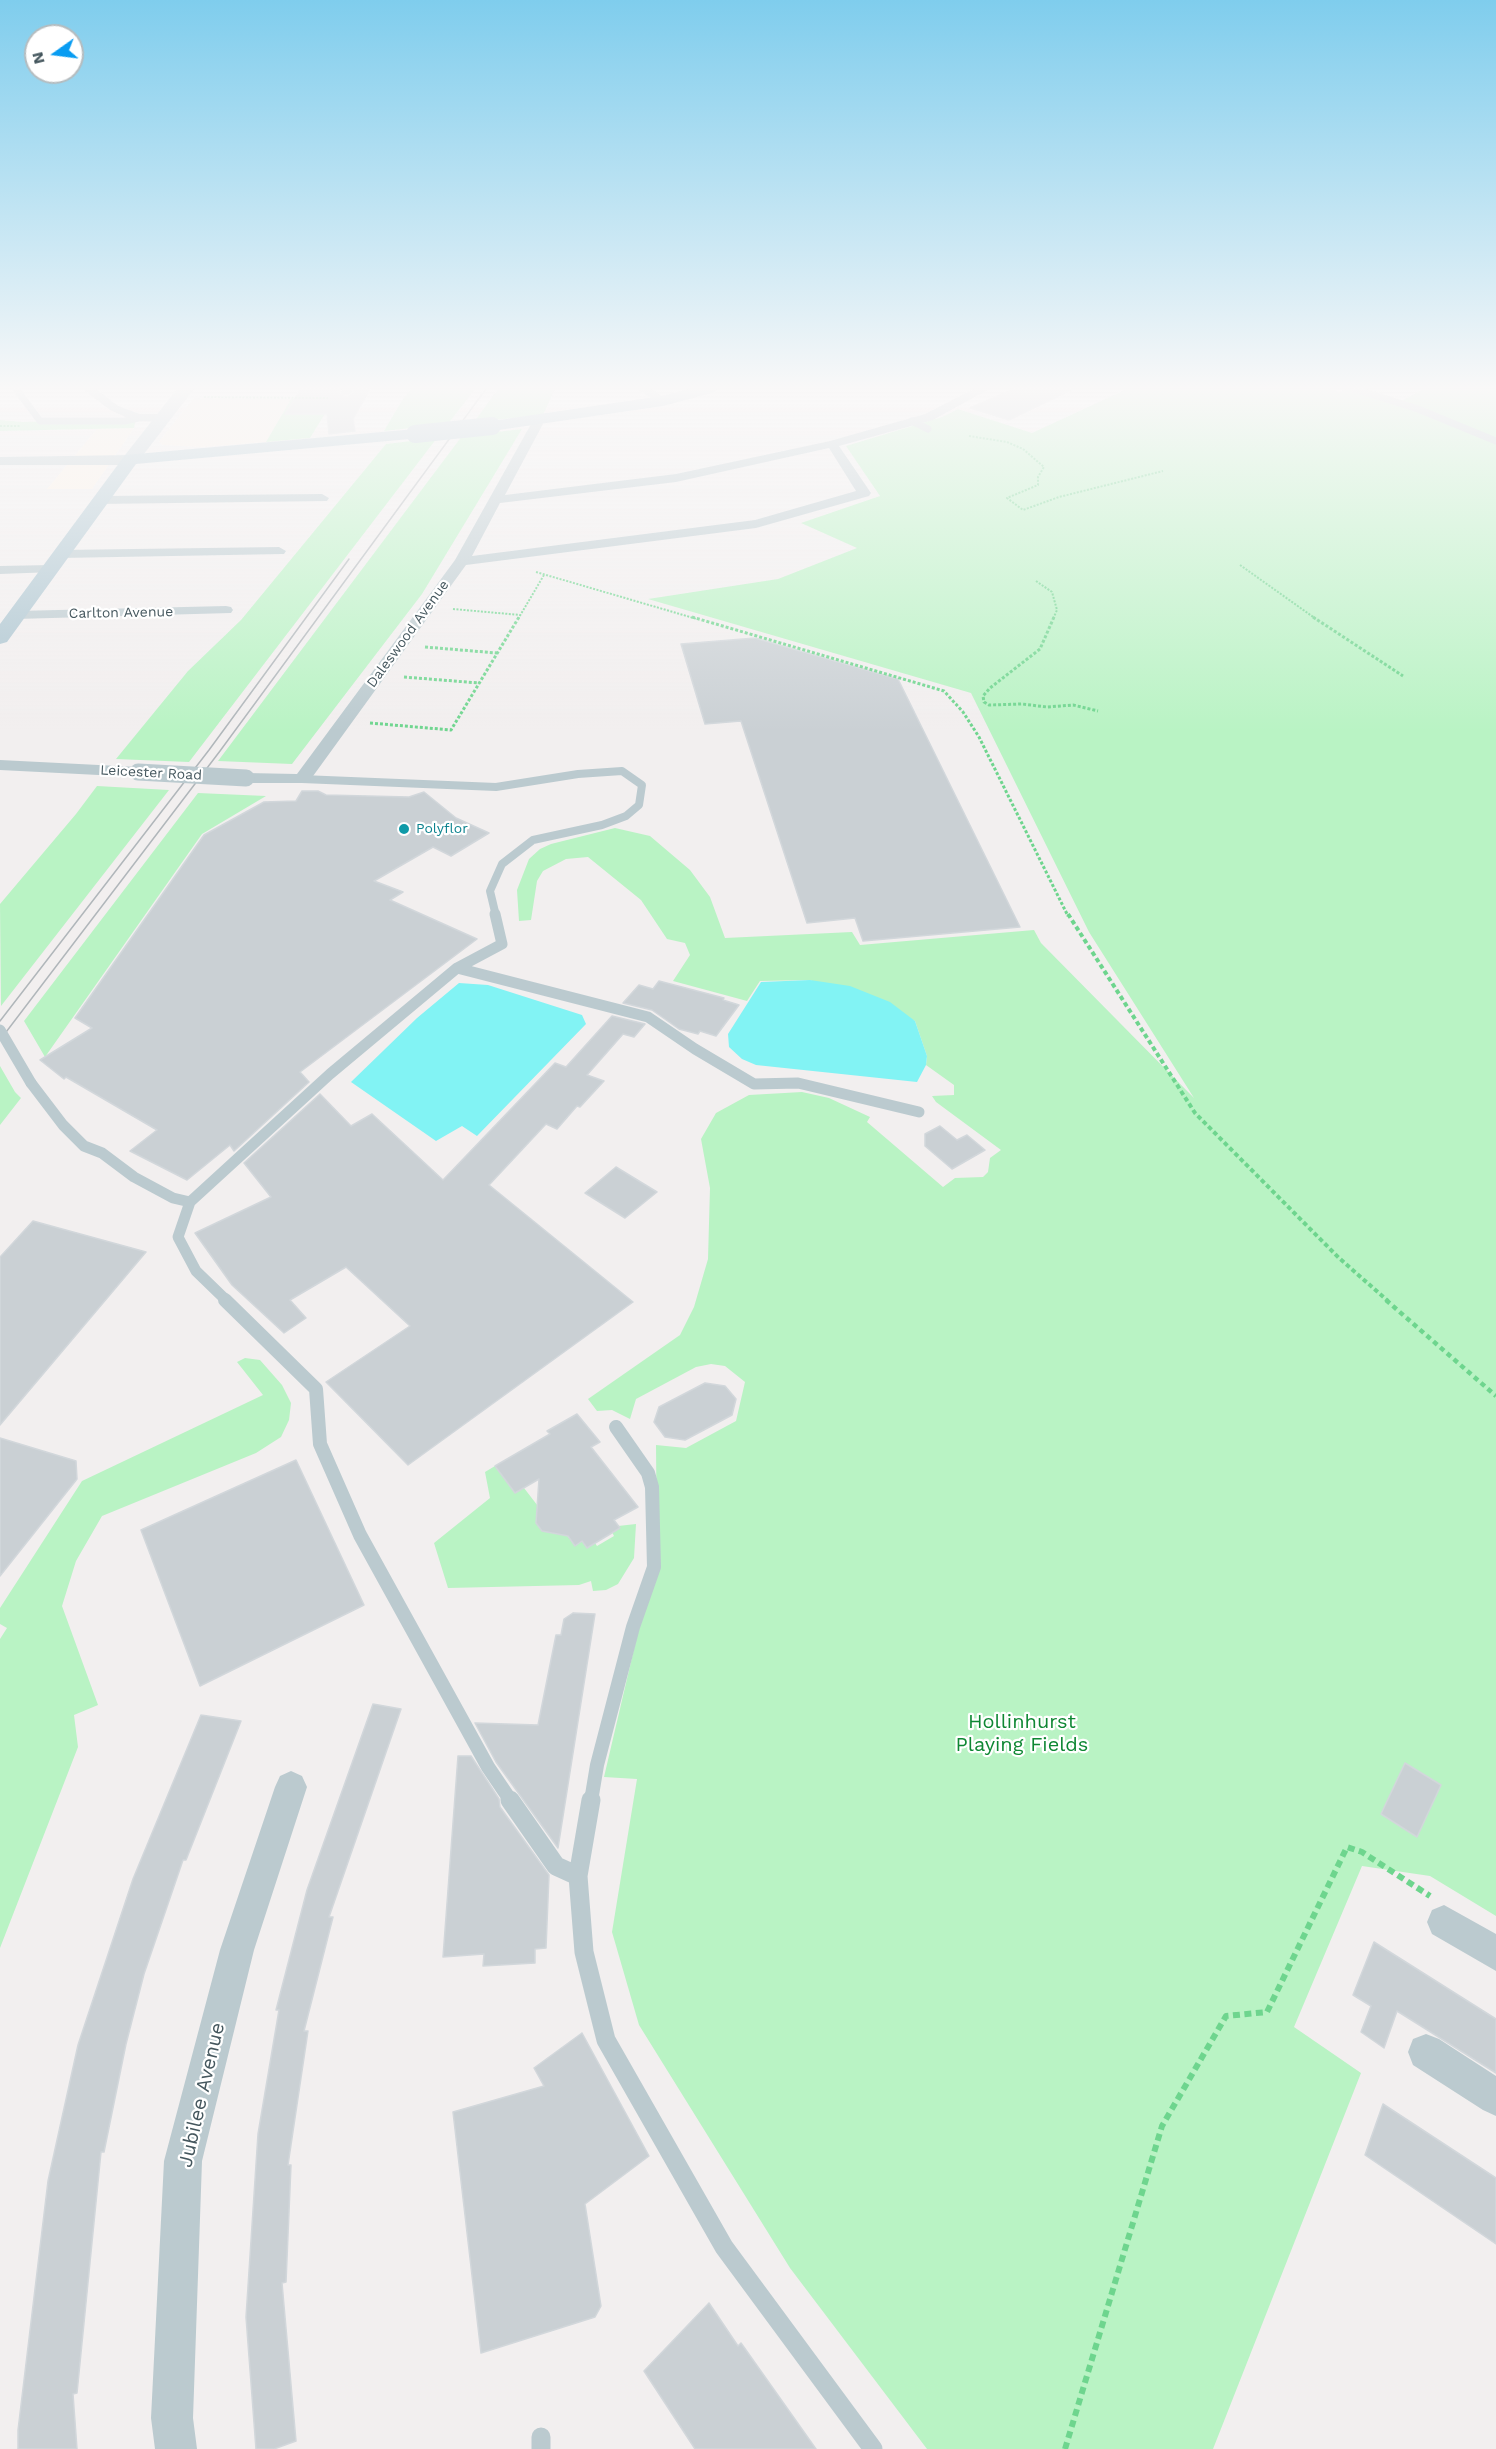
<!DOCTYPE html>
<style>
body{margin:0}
#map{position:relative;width:1496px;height:2449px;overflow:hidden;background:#f2efef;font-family:"Work Sans",sans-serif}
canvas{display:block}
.north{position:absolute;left:24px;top:24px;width:60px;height:60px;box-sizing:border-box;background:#fff;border:2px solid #b5bcbf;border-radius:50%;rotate:256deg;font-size:16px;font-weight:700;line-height:24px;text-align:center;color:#45575e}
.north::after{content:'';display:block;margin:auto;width:21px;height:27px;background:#089cf2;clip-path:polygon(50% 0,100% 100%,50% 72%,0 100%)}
</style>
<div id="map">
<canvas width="1496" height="2449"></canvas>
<div class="north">N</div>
</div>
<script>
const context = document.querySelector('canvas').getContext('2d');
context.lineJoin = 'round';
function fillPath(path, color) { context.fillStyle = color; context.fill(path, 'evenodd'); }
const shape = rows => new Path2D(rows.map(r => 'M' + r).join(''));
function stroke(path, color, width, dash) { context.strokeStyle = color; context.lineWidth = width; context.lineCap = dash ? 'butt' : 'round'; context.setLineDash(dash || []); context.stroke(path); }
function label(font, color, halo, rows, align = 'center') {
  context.font = font + ' "Work Sans",sans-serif'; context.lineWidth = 4.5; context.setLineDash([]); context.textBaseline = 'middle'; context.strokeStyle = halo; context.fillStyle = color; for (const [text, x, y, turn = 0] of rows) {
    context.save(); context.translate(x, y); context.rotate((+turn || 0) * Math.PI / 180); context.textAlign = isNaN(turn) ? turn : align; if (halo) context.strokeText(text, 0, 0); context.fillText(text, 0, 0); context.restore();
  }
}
fillPath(shape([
 [194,398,291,399,266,442,201,447,163,445,159,442,161,439],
 [134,428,92,489,47,489,97,429]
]), '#fef3e7');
fillPath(shape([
 [411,389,475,389,448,424,384,431,401,402],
 [498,389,555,389,543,415,474,422],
 [1127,389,1329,389,1340,392,1346,389,1363,389,1402,401,1423,389,1496,389,1496,1916,1430,1876,1362,1866,1294,2027,1361,2073,1213,2449,927,2449,790,2268,639,2025,612,1932,637,1779,604,1777,641,1619,657,1563,656,1445,686,1448,736,1421,745,1382,725,1366,711,1364,696,1367,636,1399,630,1419,612,1410,597,1411,588,1399,680,1335,694,1307,708,1259,710,1188,701,1139,716,1113,749,1095,802,1092,829,1098,870,1117,867,1122,943,1187,955,1178,983,1177,988,1172,990,1158,1001,1150,936,1102,932,1096,954,1095,954,1085,926,1065,927,1056,915,1021,810,980,760,981,747,1001,673,981,690,955,685,943,667,939,641,900,588,857,566,859,543,871,537,881,531,920,519,921,517,890,529,859,540,849,551,844,615,828,650,836,690,870,710,897,725,938,852,932,860,945,1034,930,1041,943,1194,1098,1089,932,971,693,648,599,778,579,857,548,801,523,880,496,846,446,942,417,958,409,1032,433],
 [291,399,334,399,310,438,266,442],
 [136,418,134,428,0,431,0,420,23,422],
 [522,429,422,594,292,764,218,761,462,436],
 [437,438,189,762,116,759,188,671,241,620,386,444],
 [97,786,169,790,1,1006,0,904,76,814],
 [198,793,266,796,202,834,45,1057,24,1021],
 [0,1066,15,1092,21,1098,0,1125],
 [245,1358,260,1360,282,1385,291,1403,289,1420,281,1437,256,1453,102,1516,76,1561,62,1606,98,1705,74,1715,78,1747,0,1948,0,1639,7,1628,0,1624,0,1608,82,1481,263,1395,237,1362],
 [495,1466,515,1493,524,1488,541,1510,536,1523,542,1531,553,1533,562,1528,575,1546,582,1541,587,1548,595,1543,597,1546,614,1536,612,1532,618,1526,636,1524,634,1558,618,1584,606,1590,593,1591,591,1581,579,1585,448,1588,434,1543,490,1498,485,1472]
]), '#b9f3c4');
fillPath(shape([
 [810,980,850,986,890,1002,915,1021,927,1056,926,1065,917,1082,756,1065,742,1059,729,1047,728,1034,761,982],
 [459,983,488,985,582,1015,586,1024,477,1136,462,1126,436,1141,351,1082,417,1018]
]), '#82f3f4');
const building = shape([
 [301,389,339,389,340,394,345,397,352,395,355,389,370,389,353,419,355,431,329,434,327,414,285,414,301,389],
 [1014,389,1073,389,1009,420,970,408,1014,389],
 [755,638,898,679,1020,927,863,941,855,918,807,923,741,721,705,724,681,644,755,638],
 [302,791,318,791,326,795,409,797,424,792,456,818,489,833,451,856,433,847,374,881,403,892,390,900,477,939,300,1072,309,1082,234,1151,230,1145,187,1180,130,1151,157,1130,66,1077,64,1079,40,1060,92,1028,75,1018,204,835,264,802,296,801,302,791],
 [659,981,724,998,723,1000,739,1005,716,1036,700,1031,698,1034,679,1029,652,1010,623,1003,639,985,653,989,659,981],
 [612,1016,645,1024,634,1037,623,1034,587,1075,604,1081,580,1107,577,1106,557,1129,546,1124,489,1185,633,1302,408,1465,326,1382,410,1326,346,1267,290,1300,306,1318,284,1333,232,1285,195,1233,271,1197,244,1163,320,1094,351,1126,372,1114,443,1180,555,1063,566,1067,612,1016],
 [940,1126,957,1140,967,1135,985,1150,952,1169,925,1146,925,1134,940,1126],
 [616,1167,657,1192,625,1218,585,1193,616,1167],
 [33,1221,146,1252,0,1425,0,1257,33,1221],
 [705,1383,725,1386,736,1399,732,1415,685,1440,665,1437,654,1422,659,1407,705,1383],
 [577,1414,600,1442,591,1447,638,1507,614,1520,620,1528,587,1548,582,1541,575,1546,568,1536,542,1531,536,1523,539,1479,515,1493,495,1466,550,1434,547,1431,577,1414],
 [0,1438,76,1461,77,1479,0,1576,0,1438],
 [296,1460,364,1605,200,1686,141,1530,296,1460],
 [573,1613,595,1614,558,1848,496,1762,475,1723,538,1725,556,1635,561,1635,564,1619,573,1613],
 [373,1704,401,1709,329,1917,333,1917,304,2031,308,2031,288,2165,291,2165,286,2282,282,2283,296,2441,274,2449,256,2449,246,2317,258,2134,279,2010,276,2010,307,1890,373,1704],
 [201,1715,241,1721,186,1860,183,1860,144,1974,126,2044,104,2152,101,2152,77,2393,73,2394,77,2449,18,2449,18,2430,48,2181,78,2045,133,1879,201,1715],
 [458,1756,471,1756,499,1799,500,1807,549,1875,546,1948,535,1949,535,1963,483,1966,484,1954,443,1957,458,1756],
 [1405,1763,1441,1785,1417,1837,1381,1814,1405,1763],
 [1374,1942,1496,2019,1496,2073,1397,2011,1384,2048,1361,2032,1371,2006,1353,1995,1374,1942],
 [582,2033,649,2156,585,2204,601,2306,595,2317,481,2353,453,2112,544,2086,534,2068,582,2033],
 [1383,2104,1496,2178,1496,2244,1365,2155,1383,2104],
 [709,2303,738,2346,741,2343,816,2449,695,2449,644,2371,709,2303]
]);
fillPath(building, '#cad0d4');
stroke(building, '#d2d7db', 1.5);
stroke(shape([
 [204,397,328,398],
 [0,426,20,426],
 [969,436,1007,442,1023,449,1044,467,1038,477,1038,485,1007,498,1023,510,1059,497,1163,471],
 [1240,565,1316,619],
 [536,572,697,619],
 [1036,581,1052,592,1057,610,1053,619],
 [453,609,520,615],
 [518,619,544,575]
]), '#6ed58e', 2, [2, 1.5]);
stroke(shape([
 [692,617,944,691,963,712,979,737,1068,916],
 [1054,617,1040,649,990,688,983,696,984,702,989,705,1022,704,1047,707,1073,705,1098,711],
 [1313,617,1403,676],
 [425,647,497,653],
 [404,677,479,683],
 [370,723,451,730,519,617]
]), '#6ed58e', 3, [3, 2]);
stroke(shape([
 [1068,914,1195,1113,1339,1258,1388,1301]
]), '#6ed58e', 4, [4.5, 3]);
stroke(shape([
 [1386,1300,1496,1396]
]), '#6ed58e', 4.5, [5, 4]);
stroke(shape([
 [1065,2449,1162,2126,1226,2016,1267,2012,1347,1847,1362,1852,1430,1896]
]), '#6ed58e', 6, [7, 4.5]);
stroke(shape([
 [16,389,40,421,125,421,138,418],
 [1355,389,1418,409,1496,441],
 [912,421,928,429]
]), '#bbcacf', 7);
stroke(shape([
 [302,779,496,787,578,774,622,771,642,785,639,805,626,816,602,825,533,840,502,864,490,891,496,916]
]), '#bbcacf', 8);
stroke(shape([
 [457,968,648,1017,695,1049,754,1084,798,1083,919,1112],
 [31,1083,63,1125,84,1146,102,1153,134,1177,173,1198,190,1202],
 [227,1301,196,1271,178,1237,190,1202,330,1074,457,968,502,944,495,914]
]), '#bbcacf', 11);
stroke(shape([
 [225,1300,316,1389,320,1444,360,1535,488,1767,511,1801],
 [591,1801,597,1765,633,1627,654,1567,652,1487,648,1473,616,1427]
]), '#bbcacf', 14);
stroke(shape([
 [510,1800,556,1866,578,1876,584,1952,606,2040,724,2247,873,2449],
 [578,1876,591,1800],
 [541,2437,541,2449]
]), '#bbcacf', 19);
fillPath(shape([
 [83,389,96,389,118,406,140,414,163,414,169,418,163,422,134,421,110,410,83,389],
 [341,389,353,389,350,394,346,395,342,394,341,389],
 [637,389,651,389,669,401,667,403,659,403,637,389],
 [974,389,989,389,933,420,839,446,871,493,869,496,756,528,466,565,308,783,246,783,240,782,237,778,240,774,246,773,297,774,455,560,531,424,529,420,531,417,539,417,543,424,505,495,676,474,830,441,925,414,974,389],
 [829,448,856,491,755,520,472,556,500,503,676,482,829,448],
 [131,455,135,456,137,459,135,462,118,465,0,465,0,457,131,455],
 [322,494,329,498,327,501,99,504,92,500,99,496,322,494],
 [279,547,286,551,284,554,61,558,54,554,61,550,279,547],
 [50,565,55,566,57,569,55,572,0,574,0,566,50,565],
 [226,606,231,607,233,610,231,613,16,619,9,615,16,611,226,606],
 [0,760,138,767,144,768,147,772,144,776,138,777,0,770,0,760],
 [291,1771,302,1776,307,1787,254,1950,202,2161,193,2418,197,2449,155,2449,151,2418,164,2161,220,1950,275,1787,280,1776,291,1771],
 [1444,1905,1496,1934,1496,1971,1432,1934,1427,1922,1432,1910,1444,1905],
 [1426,2034,1439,2039,1496,2076,1496,2116,1483,2110,1413,2065,1408,2052,1413,2039,1426,2034]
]), '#bbcacf');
fillPath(shape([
 [177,389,194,389,137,463,125,463,122,459,125,455,177,389]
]), '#bbccd5');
fillPath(shape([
 [689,389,717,389,715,392,663,406,492,431,484,426,492,421,662,396,689,389],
 [415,429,421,430,423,434,421,438,136,464,7,642,0,644,0,624,125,455,415,429]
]), '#acc5d0');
stroke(shape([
 [0,1021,209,750,349,559],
 [0,1040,220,751,486,389]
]), '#b0b6ba', 1.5);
stroke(shape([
 [0,1030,31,1083]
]), '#bbcacf', 11);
stroke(shape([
 [138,772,246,778]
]), '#bbcacf', 17);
stroke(shape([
 [415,434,492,426]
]), '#acc5d0', 18);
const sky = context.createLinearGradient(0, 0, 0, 732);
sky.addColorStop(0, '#7fcded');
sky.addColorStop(0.53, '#f9f8f8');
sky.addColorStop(1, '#f9f8f800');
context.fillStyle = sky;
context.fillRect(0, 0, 1496, 732);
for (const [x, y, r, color] of [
 [404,829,6,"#0f9aa8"]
]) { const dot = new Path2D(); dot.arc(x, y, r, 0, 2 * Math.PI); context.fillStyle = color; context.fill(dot); stroke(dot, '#fff', 2); }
label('14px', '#45575e', '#fff', [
 ["Carlton Avenue",121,613,-1],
 ["Daleswood Avenue",408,634,-54],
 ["Leicester Road",151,773,3]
]);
label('14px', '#0d838f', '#fff', [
 ["Polyflor",416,829]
], 'left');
label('20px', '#0e8733', '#fff', [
 ["Hollinhurst",1022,1722],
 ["Playing Fields",1022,1745]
]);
label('20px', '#45575e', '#fff', [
 ["Jubilee Avenue",202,2095,-77]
]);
</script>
